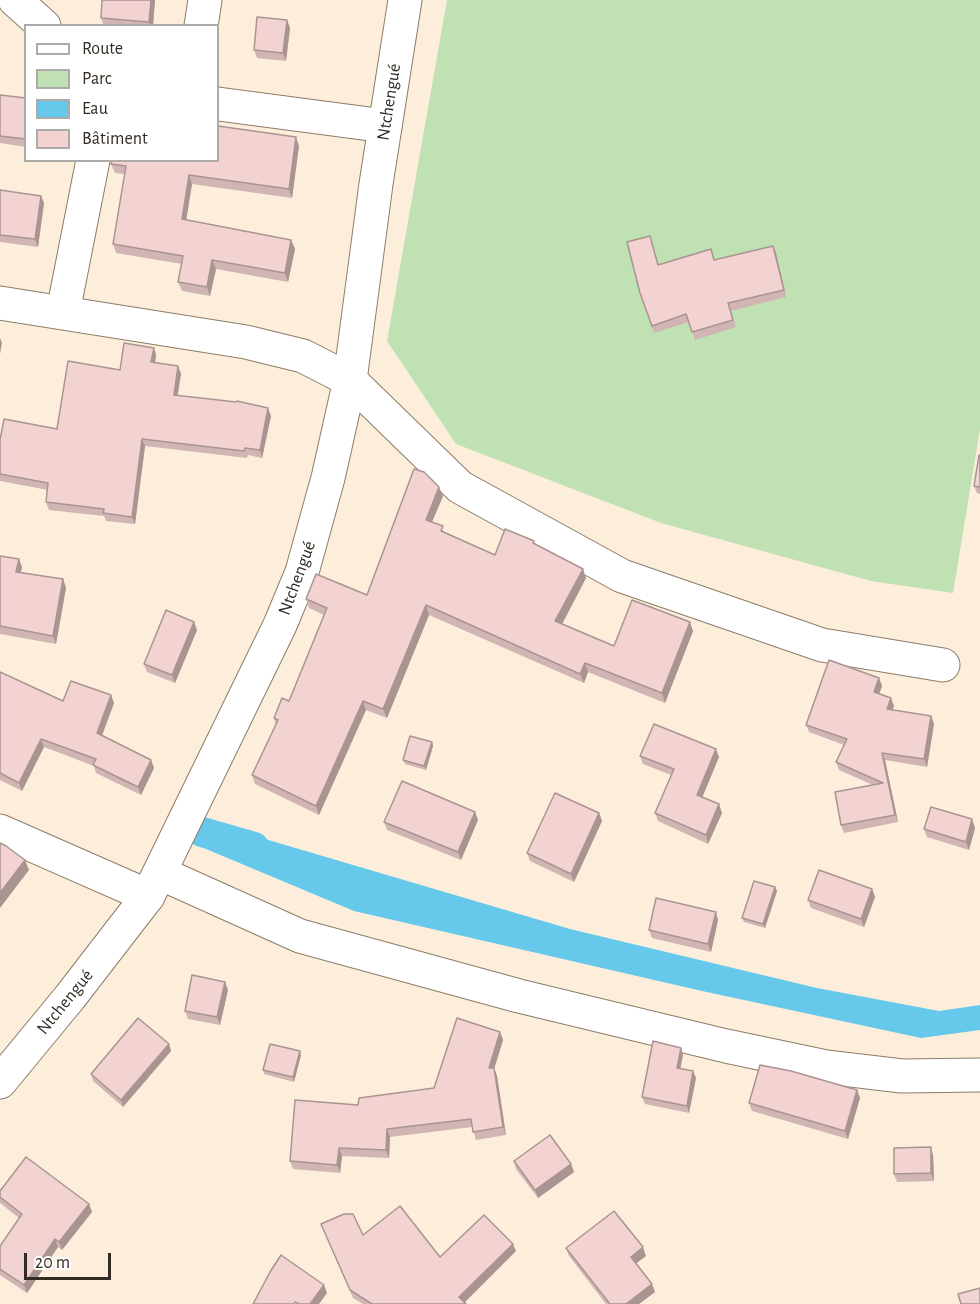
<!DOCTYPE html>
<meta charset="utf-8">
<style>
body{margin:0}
#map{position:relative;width:980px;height:1304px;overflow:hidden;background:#fdeedc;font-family:"Alegreya Sans",sans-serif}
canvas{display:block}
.legend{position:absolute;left:24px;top:24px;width:195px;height:138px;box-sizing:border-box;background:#fff;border:2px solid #adaba7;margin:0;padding:8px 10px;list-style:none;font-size:18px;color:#332c24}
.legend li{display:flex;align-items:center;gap:12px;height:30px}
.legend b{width:30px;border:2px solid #adaba7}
.scale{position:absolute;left:24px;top:1253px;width:87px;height:27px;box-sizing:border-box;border:3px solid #332c24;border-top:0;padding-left:8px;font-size:18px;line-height:21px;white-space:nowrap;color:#332c24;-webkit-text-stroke:4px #fff;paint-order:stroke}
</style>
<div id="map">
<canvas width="980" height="1304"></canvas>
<ul class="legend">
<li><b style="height:8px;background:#fff"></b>Route</li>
<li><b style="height:16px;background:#c0e1b3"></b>Parc</li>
<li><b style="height:16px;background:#66c9eb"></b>Eau</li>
<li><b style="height:16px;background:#f2d3d1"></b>Bâtiment</li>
</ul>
<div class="scale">20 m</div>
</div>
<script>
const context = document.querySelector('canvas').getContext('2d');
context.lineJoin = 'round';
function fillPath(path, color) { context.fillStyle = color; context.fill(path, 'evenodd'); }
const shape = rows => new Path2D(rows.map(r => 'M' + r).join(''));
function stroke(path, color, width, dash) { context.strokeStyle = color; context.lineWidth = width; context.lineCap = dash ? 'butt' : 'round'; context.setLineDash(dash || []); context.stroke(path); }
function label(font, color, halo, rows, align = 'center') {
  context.font = font + ' "Alegreya Sans",sans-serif'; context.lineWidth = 4.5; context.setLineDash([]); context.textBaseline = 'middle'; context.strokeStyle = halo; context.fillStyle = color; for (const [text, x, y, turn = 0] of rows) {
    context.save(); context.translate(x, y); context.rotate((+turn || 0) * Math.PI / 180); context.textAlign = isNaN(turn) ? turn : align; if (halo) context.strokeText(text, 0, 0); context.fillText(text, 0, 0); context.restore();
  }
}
fillPath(shape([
 [447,0,980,0,980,429,953,593,871,581,661,523,456,444,387,341]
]), '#c0e1b3');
fillPath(shape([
 [221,826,570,929,817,988,939,1011,980,1005,980,1030,921,1038,702,991,354,911,206,849]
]), '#66c9eb');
stroke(shape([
 [202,832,254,847]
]), '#66c9eb', 30);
const minor = shape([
 [15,0,44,26],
 [201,26,205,0],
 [218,104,385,126],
 [0,303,246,342,303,356,350,380,460,487,622,576,822,645,943,665],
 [63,312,93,160],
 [0,831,148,896],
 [160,873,300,936,519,996,726,1046,826,1067,902,1076,980,1075]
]);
const major = shape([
 [0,1082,70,997,148,896,280,625,302,572,328,478,350,380,376,184,405,0]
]);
stroke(minor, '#8c7c68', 35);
stroke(major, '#8c7c68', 35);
stroke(minor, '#fff', 33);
stroke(major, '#fff', 33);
fillPath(shape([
 [155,0,153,26,104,26,101,18],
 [287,20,290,28,286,61,257,58,254,50],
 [0,95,26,98,26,147,0,143],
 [299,146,292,198,192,184,186,220,291,240,295,249,288,282,216,269,210,296,182,291,178,282,182,264,116,253,113,244,125,174,115,173,111,164],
 [0,190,41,196,44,203,38,247,0,242],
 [650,236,659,265,715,260,773,246,776,253,786,297,731,311,736,327,695,340,689,322,654,333,640,293],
 [154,348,156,355,155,363,178,366,181,374,178,395,271,416,262,458,248,455,247,458,145,446,135,524,106,521,104,516,49,510,46,502,48,490,0,481,0,440,57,429,120,370],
 [980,455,980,494,977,493,974,486],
 [443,496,432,522,445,532,495,555,534,541,535,544,583,569,586,578,562,624,614,646,693,631,665,703,588,672,584,683,429,615,387,718,366,710,319,815,255,784,252,775,276,725,274,718,289,701,324,615,309,608,306,599,367,595],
 [0,556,22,567,21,572,63,579,66,588,56,644,0,634],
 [194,622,197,630,175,683,147,672,144,664],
 [0,672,63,701,114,703,102,735,151,760,154,768,141,795,96,773,94,766,44,747,22,791,0,780],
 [879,678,882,686,879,694,894,706,892,710,931,716,934,724,927,767,885,760,898,822,844,833,841,825,873,785,839,770,836,762,844,745,809,732,806,725],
 [432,742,433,746,426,770,405,764,403,760],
 [640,756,719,757,702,797,722,813,708,844,658,821,655,813,671,775,643,764],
 [475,812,478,820,461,860,387,830,384,822],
 [599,813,602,821,574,882,530,861,527,853],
 [975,828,969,850,927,837,924,829],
 [872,889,875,897,864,927,811,908,808,900],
 [777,891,765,928,744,922,742,918],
 [718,920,711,952,652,938,649,930],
 [225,982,228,990,220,1025,188,1019,185,1011],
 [500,1032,503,1040,494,1068,497,1076,506,1135,476,1140,472,1127,390,1137,389,1158,342,1156,340,1173,293,1169,290,1161,358,1105,434,1088],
 [169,1044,171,1051,123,1107,93,1081,91,1074],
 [681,1048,683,1055,680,1069,693,1071,696,1078,689,1113,645,1104,642,1097],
 [301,1055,294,1082,264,1074,263,1070],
 [857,1090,860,1098,848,1139,752,1111,749,1103],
 [933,1155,934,1181,897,1182,894,1174],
 [514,1161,571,1164,574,1172,538,1198,516,1169],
 [0,1191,89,1204,92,1212,62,1250,58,1247,27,1293,0,1275,0,1246,19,1218,0,1203],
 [321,1224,363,1235,440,1257,516,1251,465,1302,466,1304,363,1304,353,1298],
 [566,1248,646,1256,636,1263,655,1292,639,1304,606,1304,569,1256]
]), '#d0b5b4');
fillPath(shape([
 [151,0,155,0,153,26,150,26,149,22],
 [287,20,290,28,286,61,283,53],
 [296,137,299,146,292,198,289,189],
 [189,175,192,184,185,228,182,219],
 [41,196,44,203,38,247,35,239],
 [291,240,295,249,288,282,285,273],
 [773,246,776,253,786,297,784,290],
 [212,260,216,269,210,296,207,287],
 [0,338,2,343,0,354],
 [154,348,156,355,154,369,151,362],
 [178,366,181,374,176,402,174,395],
 [268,408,271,416,262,458,260,450],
 [142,439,145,446,135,524,132,517],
 [439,487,443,496,429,529,426,520],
 [19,559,22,567,19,580,16,572],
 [583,569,586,578,559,630,555,621],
 [63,579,66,588,56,644,53,636],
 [426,605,429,615,387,718,383,709],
 [194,622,197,630,175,683,172,675],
 [690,622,693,631,665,703,662,693],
 [585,663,588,672,584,683,580,674],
 [879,678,882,686,877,700,874,692],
 [111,695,114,703,100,741,97,733],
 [891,698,894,706,890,717,887,709],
 [363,701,366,710,319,815,316,806],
 [931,716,934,724,927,767,924,759],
 [41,739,44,747,22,791,19,783],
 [432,742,433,746,426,770,424,766],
 [716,749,719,757,700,803,697,795],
 [882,753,885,760,898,822,895,815],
 [151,760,154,768,141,795,138,787],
 [719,804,722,813,708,844,706,835],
 [475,812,478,820,461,860,458,852],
 [599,813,602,821,574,882,571,874],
 [972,819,975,828,969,850,966,842],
 [25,860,29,870,0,908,0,893],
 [775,887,777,891,765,928,763,924],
 [872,889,875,897,864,927,861,919],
 [716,912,718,920,711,952,708,944],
 [225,982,228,990,220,1025,217,1017],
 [500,1032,503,1040,492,1076,489,1068],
 [169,1044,171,1051,123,1107,121,1100],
 [681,1048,683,1055,679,1075,677,1068],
 [300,1051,301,1055,294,1082,293,1077],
 [494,1068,497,1076,506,1135,503,1127],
 [693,1071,696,1078,689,1113,687,1106],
 [857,1090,860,1098,848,1139,845,1131],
 [387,1129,390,1137,389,1158,386,1150],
 [931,1147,933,1155,934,1181,931,1173],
 [339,1148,342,1156,340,1173,337,1165],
 [571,1164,574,1172,538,1198,535,1190],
 [89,1204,92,1212,62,1250,59,1242],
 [55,1239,58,1247,27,1293,24,1285],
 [513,1244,516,1251,463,1304,459,1297],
 [643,1247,646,1256,634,1265,631,1257],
 [652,1284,655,1292,639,1304,626,1304],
 [324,1285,327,1293,319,1304,310,1304]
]), '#a99492');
const building = shape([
 [102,0,151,0,149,22,101,18,102,0],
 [257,17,287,20,283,53,254,50,257,17],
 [0,95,26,98,26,139,0,136,0,95],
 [218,126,296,137,289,189,189,175,182,219,291,240,285,273,212,260,207,287,178,282,183,256,113,244,126,166,111,164,112,160,218,160,218,126],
 [0,190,41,196,35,239,0,235,0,190],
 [650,236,658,265,711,249,714,260,773,246,784,290,728,303,733,320,692,332,686,314,652,326,640,293,627,242,650,236],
 [124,343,154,348,151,362,178,366,174,395,236,402,237,401,268,408,260,450,245,448,244,451,142,439,132,517,103,513,104,509,46,502,48,483,0,474,0,440,4,419,57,429,68,361,120,370,124,343],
 [979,455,980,455,980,487,974,486,979,455],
 [414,469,424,472,439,487,426,520,443,526,441,531,495,555,505,529,527,538,534,541,533,543,583,569,555,621,614,646,632,600,690,622,662,693,585,663,580,674,426,605,383,709,363,701,316,806,252,775,278,720,274,718,282,698,289,701,327,608,306,599,316,574,367,595,414,469],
 [0,556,19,559,16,572,63,579,53,636,0,626,0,556],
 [166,610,194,622,172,675,144,664,166,610],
 [829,660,879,678,874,692,891,698,887,709,931,716,924,759,882,753,895,815,841,825,835,792,883,783,836,762,847,739,806,725,829,660],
 [0,672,63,701,71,681,111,695,97,733,151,760,138,787,93,765,96,759,41,739,19,783,0,773,0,672],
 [654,724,716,749,697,795,719,804,706,835,655,813,674,769,640,756,654,724],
 [410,736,432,742,424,766,403,760,410,736],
 [402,781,475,812,458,852,384,822,402,781],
 [555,793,599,813,571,874,527,853,555,793],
 [931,807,972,819,966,842,924,829,931,807],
 [0,843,6,846,25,860,0,893,0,843],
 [819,870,872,889,861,919,808,900,819,870],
 [754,881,775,887,763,924,742,918,754,881],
 [656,898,716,912,708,944,649,930,656,898],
 [192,975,225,982,217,1017,185,1011,192,975],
 [138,1018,169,1044,121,1100,91,1074,138,1018],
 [457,1018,500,1032,489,1068,494,1068,503,1127,473,1132,471,1119,387,1129,386,1150,339,1148,337,1165,290,1161,295,1100,358,1105,359,1098,434,1088,457,1018],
 [653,1041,681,1048,677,1068,693,1071,687,1106,642,1097,653,1041],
 [270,1044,300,1051,293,1077,263,1070,270,1044],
 [760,1065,791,1071,857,1090,845,1131,749,1103,760,1065],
 [550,1135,571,1164,535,1190,514,1161,550,1135],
 [931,1147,931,1173,894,1174,894,1148,931,1147],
 [26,1157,89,1204,59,1242,55,1239,24,1285,0,1269,0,1246,22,1214,0,1197,0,1191,26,1157],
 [400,1206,440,1257,484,1215,513,1244,459,1297,466,1304,372,1304,350,1290,321,1224,344,1214,353,1214,363,1235,400,1206],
 [614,1211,643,1247,631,1257,652,1284,626,1304,610,1304,566,1248,614,1211],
 [281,1255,324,1285,310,1304,299,1304,295,1302,294,1304,253,1304,270,1272,281,1255],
 [980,1288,980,1304,961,1304,958,1294,980,1288]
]);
fillPath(building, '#f2d3d1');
stroke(building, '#a99492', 1.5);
label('18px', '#332c24', '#fff', [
 ["Ntchengué",389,102,-81],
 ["Ntchengué",297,578,-70],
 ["Ntchengué",65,1002,-51]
]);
</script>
